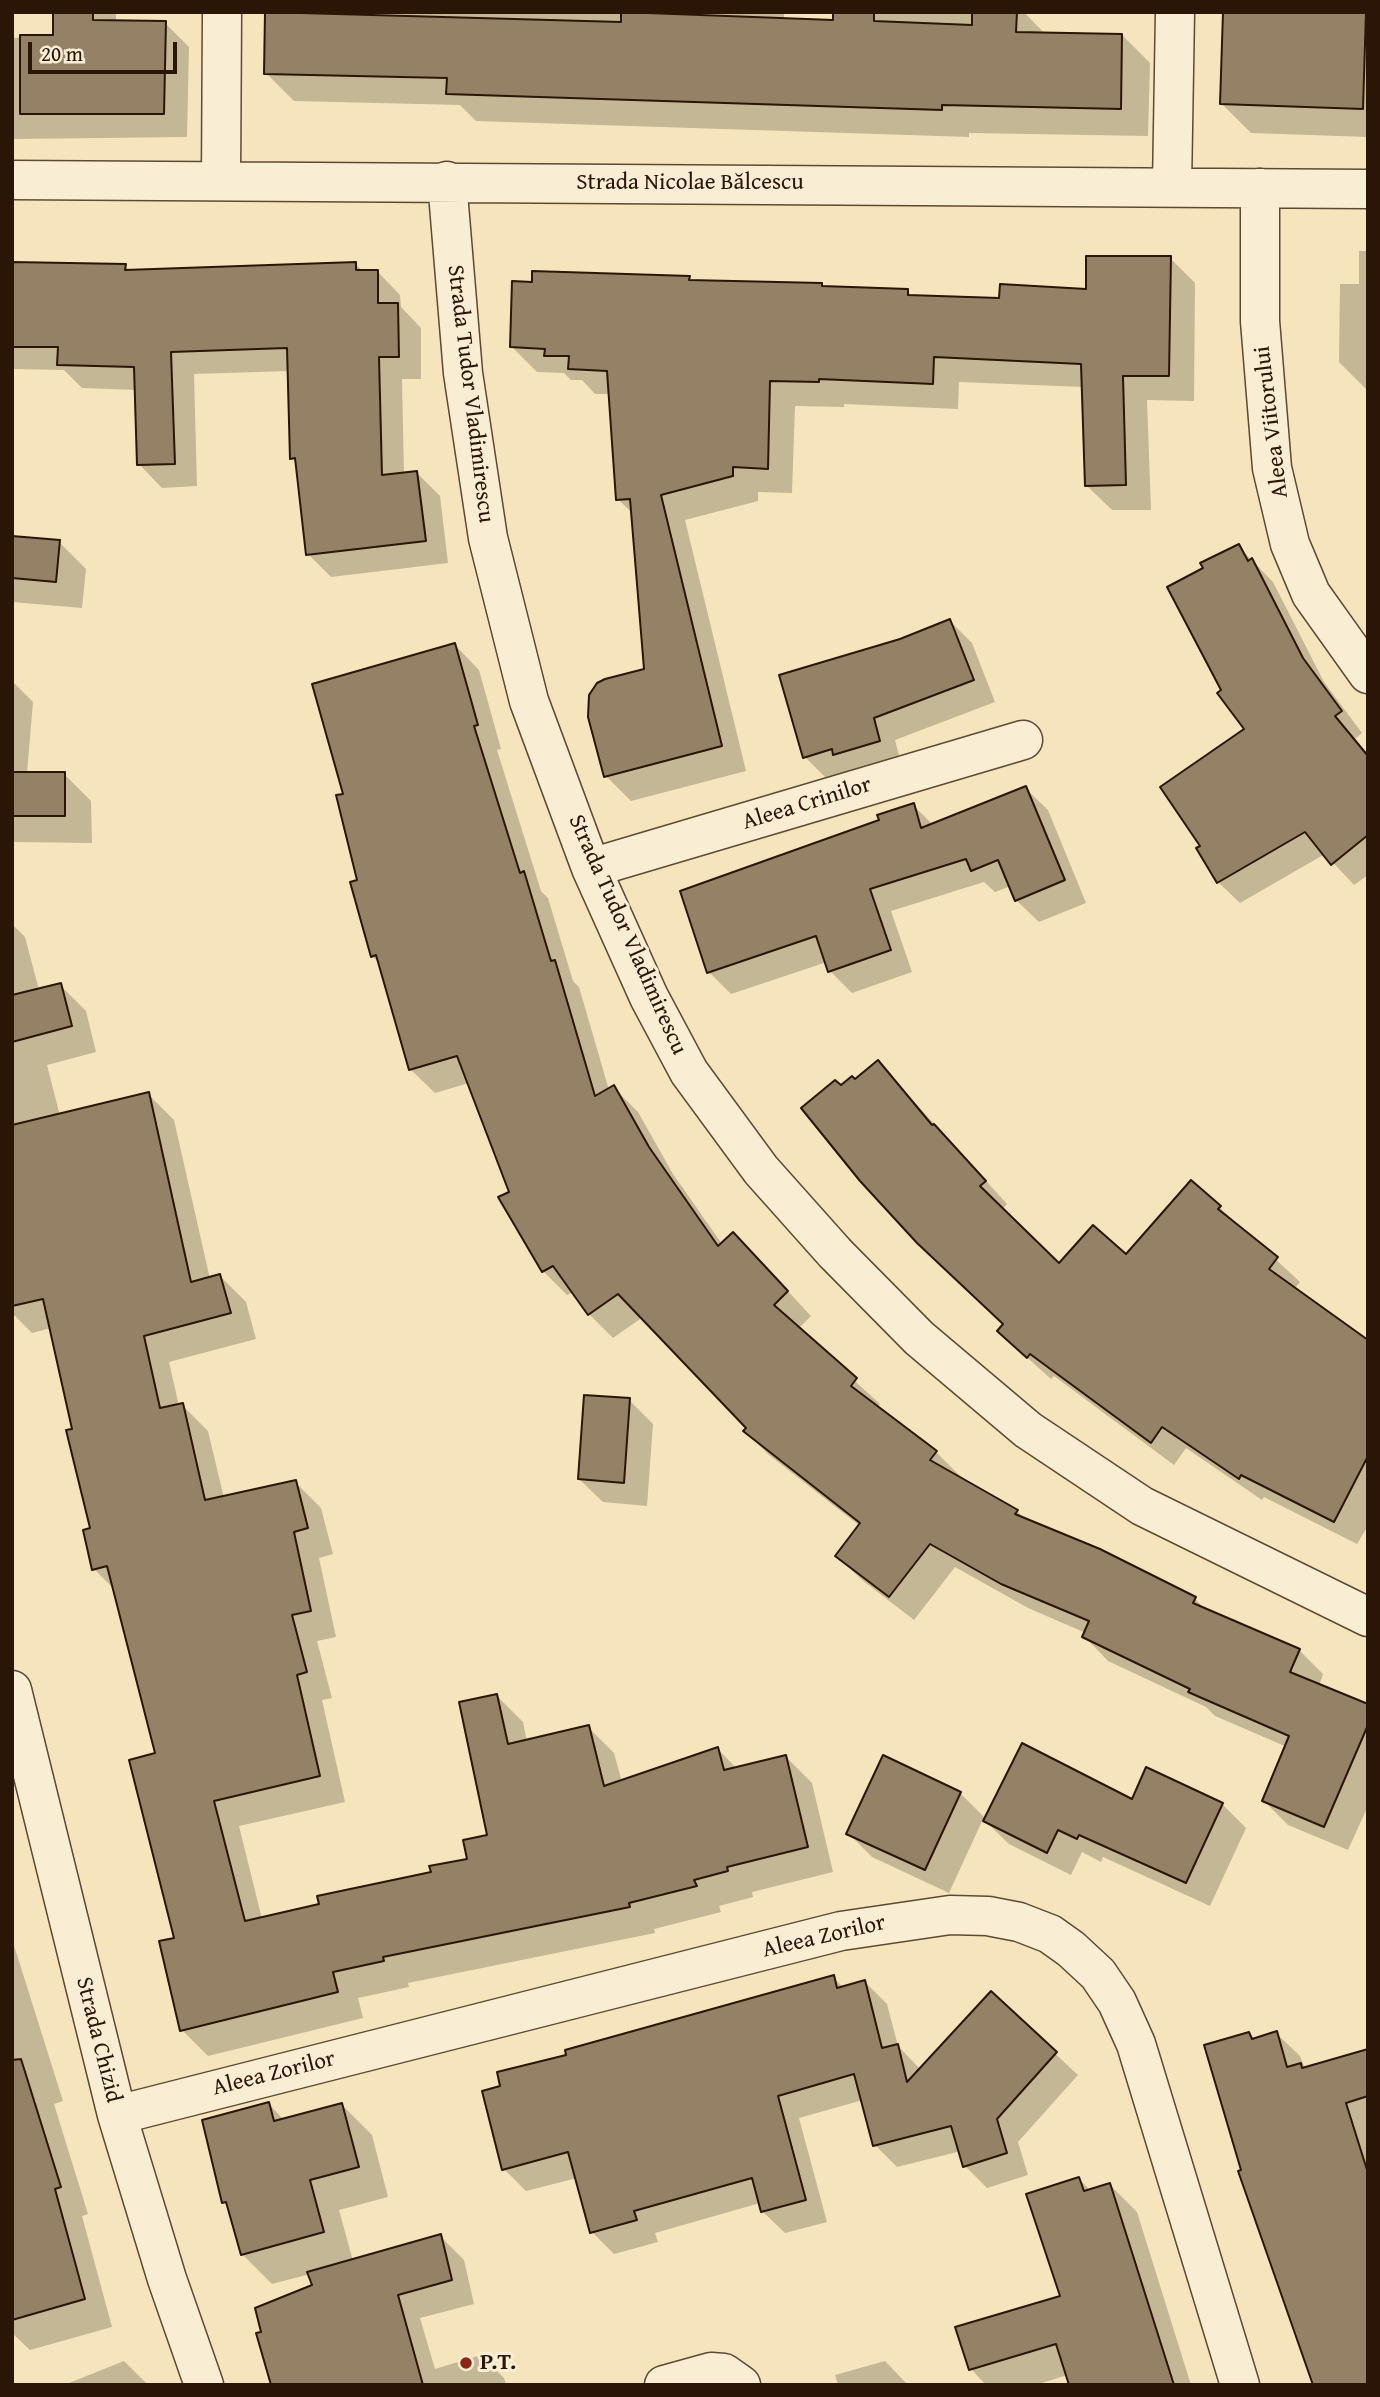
<!DOCTYPE html>
<meta charset="utf-8">
<style>
body{margin:0}
#map{position:relative;width:1380px;height:2397px;overflow:hidden;background:#f6e5bc;font-family:"Gentium Book Plus",serif}
canvas{display:block}
.frame{position:absolute;inset:0;border:14px solid #2b1506;pointer-events:none}
.scale{position:absolute;left:28px;top:42px;width:149px;height:32px;box-sizing:border-box;border:4px solid #2b1506;border-top:0;padding-left:9px;font-size:21px;line-height:24px;white-space:nowrap;color:#2b1506;-webkit-text-stroke:5px #f9eed3;paint-order:stroke}
</style>
<div id="map">
<canvas width="1380" height="2397"></canvas>
<div class="frame"></div>
<div class="scale">20 m</div>
</div>
<script>
const context = document.querySelector('canvas').getContext('2d');
context.lineJoin = 'round';
function fillPath(path, color) { context.fillStyle = color; context.fill(path, 'evenodd'); }
const shape = rows => new Path2D(rows.map(r => 'M' + r).join(''));
function stroke(path, color, width, dash) { context.strokeStyle = color; context.lineWidth = width; context.lineCap = dash ? 'butt' : 'round'; context.setLineDash(dash || []); context.stroke(path); }
function label(font, color, halo, rows, align = 'center') {
  context.font = font + ' "Gentium Book Plus",serif'; context.lineWidth = 6; context.setLineDash([]); context.textBaseline = 'middle'; context.strokeStyle = halo; context.fillStyle = color; for (const [text, x, y, turn = 0] of rows) {
    context.save(); context.translate(x, y); context.rotate((+turn || 0) * Math.PI / 180); context.textAlign = isNaN(turn) ? turn : align; if (halo) context.strokeText(text, 0, 0); context.fillText(text, 0, 0); context.restore();
  }
}
fillPath(shape([
 [55,12,116,12,116,22,165,23,189,47,187,137,12,139,12,38,55,36],
 [267,12,784,12,784,20,834,21,835,12,1024,12,1044,33,1122,35,1150,63,1148,136,969,133,969,137,476,121,460,105,294,101,266,73],
 [1225,12,1368,12,1368,137,1251,133,1222,104],
 [1359,251,1368,251,1368,391,1339,362,1340,284,1359,284],
 [1170,258,1195,283,1194,401,1147,400,1151,510,1112,510,1086,485,1083,387,959,382,958,409,844,404,844,407,795,406,792,493,758,492,758,501,685,520,746,771,631,801,606,776,646,671,633,514,618,499,611,394,595,394,582,380,571,380,564,373,537,372,512,347,533,284,534,273,821,285,825,288,907,291,913,297,1001,300,1087,291],
 [12,264,125,266,131,272,355,264,363,271,377,271,400,295,401,307,421,328,421,379,402,379,404,474,416,472,440,496,448,563,331,577,308,554,298,464,291,458,290,371,194,374,197,486,162,488,139,464,137,390,82,388,64,370,12,369],
 [12,538,59,542,86,569,82,608,12,602],
 [1238,546,1273,582,1324,682,1362,733,1355,739,1368,754,1368,875,1354,885,1325,854,1240,903,1218,882,1202,846,1247,730,1223,690,1206,569],
 [950,621,972,643,995,702,895,740,901,763,827,779,805,757,900,640],
 [455,645,479,670,501,749,497,750,541,891,548,898,573,981,579,987,609,1090,614,1088,638,1112,673,1174,722,1244,757,1258,811,1316,798,1329,880,1404,877,1407,936,1452,960,1476,958,1478,1017,1511,1026,1520,1195,1599,1206,1610,1299,1650,1323,1674,1319,1686,1368,1706,1368,1806,1348,1850,1288,1825,1264,1801,1287,1747,1215,1716,1206,1707,1108,1661,1084,1636,1086,1633,1028,1608,955,1567,914,1620,862,1580,837,1556,860,1526,769,1455,745,1431,748,1428,643,1317,613,1338,589,1314,574,1292,567,1295,543,1271,469,1083,435,1093,410,1069,380,964,372,956,345,795],
 [12,681,33,702,27,773,64,774,91,801,92,843,12,842],
 [1025,788,1048,810,1086,903,1039,922,1016,900,1011,886,995,892,984,882,891,911,912,972,852,993,830,971,827,962,731,994,709,972,881,821,913,805,933,825],
 [12,924,25,937,39,990,60,985,86,1011,96,1052,47,1065,60,1116,148,1094,174,1120,210,1279,220,1276,246,1302,256,1339,169,1362,179,1406,182,1405,208,1431,224,1498,295,1482,321,1508,333,1554,319,1558,336,1637,317,1641,332,1698,322,1700,345,1802,239,1826,262,1919,322,1905,469,1860,489,1836,497,1696,523,1722,527,1742,588,1727,614,1753,622,1782,718,1749,737,1769,786,1757,812,1783,833,1872,752,1892,753,1897,719,1906,721,1912,654,1929,655,1933,408,1983,409,1987,358,1998,363,2018,208,2056,182,2030,158,1755,115,1590,94,1569,92,1530,51,1328,32,1333,12,1313],
 [878,1062,1007,1204,1002,1210,1059,1265,1126,1257,1219,1207,1300,1282,1294,1289,1368,1348,1368,1526,1357,1544,1264,1497,1262,1500,1186,1448,1174,1465,1054,1376,1051,1379,1022,1353,841,1088,855,1081],
 [629,1400,653,1424,647,1506,603,1502,579,1479],
 [884,1757,960,1793,986,1819,1132,1801,1222,1804,1246,1828,1210,1906,1103,1857,1101,1862,1082,1852,1071,1875,1009,1844,983,1819,949,1893,872,1857,848,1833],
 [12,1939,63,2101,54,2104,88,2214,82,2216,112,2327,30,2350,12,2333],
 [833,1977,844,1988,865,1982,887,2004,898,2046,921,2070,991,1994,1078,2075,1018,2142,1028,2175,987,2188,965,2166,961,2151,897,2167,875,2145,863,2100,799,2118,827,2222,785,2233,762,2211,760,2203,655,2233,658,2242,614,2254,592,2232,577,2178,526,2191,504,2169,502,2088,568,2056],
 [1276,2033,1300,2056,1305,2069,1368,2051,1368,2385,1249,2034,1255,2039],
 [269,2104,284,2120,342,2105,372,2135,388,2197,339,2210,353,2261,440,2236,464,2260,474,2304,420,2318,435,2369,481,2355,504,2378,506,2385,273,2385,264,2333,314,2286,310,2274,272,2284,242,2254,229,2207,224,2202],
 [1079,2179,1091,2191,1110,2185,1137,2212,1191,2385,1084,2385,1074,2373,1035,2385,986,2385,971,2369,1062,2297],
 [124,2361,148,2385,64,2385],
 [885,2361,908,2385,838,2385,835,2375]
]), '#0003');
const building = shape([
 [53,12,93,12,93,20,166,21,164,114,20,114,20,35,53,35,53,12],
 [265,12,621,22,621,12,833,20,833,12,874,12,874,21,972,25,972,12,1017,12,1016,32,1122,34,1121,109,942,105,942,110,446,94,447,78,264,74,265,12],
 [1223,12,1366,12,1363,109,1220,104,1223,12],
 [1086,256,1171,256,1169,376,1123,376,1126,485,1085,486,1081,364,934,357,933,384,819,379,819,382,770,381,768,469,733,467,733,476,661,495,722,746,604,777,588,717,589,695,597,683,605,679,644,669,630,499,616,500,607,371,568,369,569,356,544,356,545,349,510,347,512,281,532,282,532,271,690,276,689,280,822,283,822,286,908,289,908,295,999,298,1000,284,1086,289,1086,256],
 [12,262,126,264,125,270,356,262,356,270,378,270,378,303,398,303,399,357,379,357,382,475,417,471,426,541,306,555,295,458,290,459,287,348,171,352,175,464,137,465,134,367,57,365,58,347,12,347,12,262],
 [12,536,60,540,56,582,12,578,12,536],
 [1239,544,1248,561,1252,558,1303,658,1342,711,1335,716,1368,756,1368,835,1331,865,1305,832,1217,883,1196,848,1200,846,1160,787,1244,729,1217,693,1221,690,1167,587,1203,568,1200,563,1239,544],
 [950,619,974,680,874,718,880,741,833,755,832,749,803,758,779,675,900,639,950,619],
 [455,643,478,725,474,726,520,873,524,871,551,961,555,960,595,1096,614,1085,649,1147,718,1246,733,1232,788,1291,774,1305,857,1378,851,1386,937,1451,930,1460,1018,1510,1015,1514,1100,1549,1196,1597,1193,1603,1300,1649,1290,1672,1368,1704,1368,1725,1324,1827,1262,1801,1289,1736,1188,1692,1190,1689,1082,1637,1089,1621,1001,1584,930,1544,889,1597,835,1556,860,1523,743,1431,746,1428,618,1294,588,1315,553,1266,542,1272,498,1197,509,1192,457,1056,409,1070,376,955,371,957,350,882,357,880,336,795,343,794,312,684,455,643],
 [12,772,65,772,65,816,12,816,12,772],
 [1026,786,1065,880,1015,901,998,860,971,871,966,859,870,889,891,950,828,972,816,936,707,973,680,891,879,820,877,815,914,803,921,828,1026,786],
 [61,983,72,1026,12,1042,12,995,61,983],
 [878,1060,932,1125,934,1124,986,1181,980,1186,1059,1263,1093,1225,1126,1254,1191,1180,1221,1206,1218,1209,1278,1257,1269,1269,1368,1340,1368,1456,1334,1522,1241,1475,1239,1479,1162,1427,1151,1443,1030,1354,1027,1358,997,1331,1003,1324,917,1243,860,1181,801,1108,835,1080,841,1085,852,1076,855,1079,878,1060],
 [149,1092,191,1282,220,1274,231,1313,144,1336,160,1408,183,1403,205,1500,296,1480,308,1528,294,1532,311,1611,292,1615,307,1672,297,1675,320,1776,214,1801,245,1921,319,1904,317,1896,431,1872,429,1866,467,1859,463,1840,487,1835,459,1702,497,1694,508,1744,589,1725,604,1786,718,1747,724,1770,786,1755,808,1847,727,1867,728,1871,694,1880,697,1886,629,1903,630,1907,383,1957,384,1961,333,1972,338,1992,180,2031,159,1941,174,1938,129,1760,155,1753,107,1566,92,1570,83,1530,90,1528,66,1430,72,1429,43,1299,12,1306,12,1125,149,1092],
 [584,1395,630,1398,624,1483,578,1479,584,1395],
 [1022,1743,1132,1799,1146,1767,1223,1803,1186,1883,1079,1835,1077,1839,1058,1830,1047,1853,983,1821,1022,1743],
 [883,1755,961,1792,925,1870,846,1834,883,1755],
 [834,1975,837,1988,865,1980,882,2048,898,2044,907,2082,991,1991,1057,2052,997,2119,1007,2153,963,2167,951,2126,873,2146,854,2074,778,2096,806,2200,761,2212,752,2178,634,2211,637,2220,590,2233,568,2152,502,2170,482,2091,500,2086,497,2072,566,2055,565,2050,834,1975],
 [1277,2031,1287,2067,1301,2063,1302,2068,1368,2049,1368,2096,1346,2103,1368,2173,1368,2385,1313,2385,1238,2171,1241,2170,1204,2045,1249,2032,1252,2039,1277,2031],
 [21,2059,61,2187,55,2189,85,2299,12,2320,12,2060,21,2059],
 [269,2102,274,2121,342,2103,359,2167,310,2180,324,2232,241,2255,226,2202,222,2203,202,2120,269,2102],
 [1079,2177,1084,2191,1110,2183,1174,2385,1069,2385,1056,2344,969,2370,955,2327,1060,2296,1026,2194,1079,2177],
 [441,2234,452,2280,398,2295,423,2385,271,2385,256,2333,261,2332,255,2308,312,2285,307,2272,441,2234]
]);
fillPath(building, '#958165');
stroke(building, '#2b1506', 2);
const minor = shape([
 [12,180,1368,189],
 [221,180,222,12],
 [447,181,463,373,488,538,529,701,591,868,649,997,689,1072,761,1170,835,1253,919,1338,1028,1430,1142,1506,1368,1617],
 [1172,186,1175,12],
 [1260,188,1260,321,1272,468,1290,544,1311,594,1368,674],
 [591,868,1023,740],
 [12,1690,117,2115,167,2279,204,2385],
 [117,2115,841,1931,950,1915,988,1916,1019,1922,1050,1934,1071,1949,1098,1974,1117,2002,1136,2044,1240,2385],
 [664,2385,711,2372,724,2373,741,2385]
]);
stroke(minor, '#5e4934', 41);
stroke(minor, '#f9eed3', 38);
for (const [x, y, r, color] of [
 [466,2363,7,"#8f2418"]
]) { const dot = new Path2D(); dot.arc(x, y, r, 0, 2 * Math.PI); context.fillStyle = color; context.fill(dot); stroke(dot, '#f9eed3', 2.5); }
label('23px', '#2b1506', '#f9eed3', [
 ["Strada Nicolae Bălcescu",690,183],
 ["Strada Tudor Vladimirescu",470,394,83],
 ["Aleea Viitorului",1272,422,-97],
 ["Aleea Crinilor",807,804,-17],
 ["Strada Tudor Vladimirescu",627,935,66],
 ["Aleea Zorilor",824,1937,-13],
 ["Strada Chizid",98,2040,76],
 ["Aleea Zorilor",274,2074,-14]
]);
label('bold 23px', '#2b1506', '#f9eed3', [
 ["P.T.",480,2363]
], 'left');
</script>
